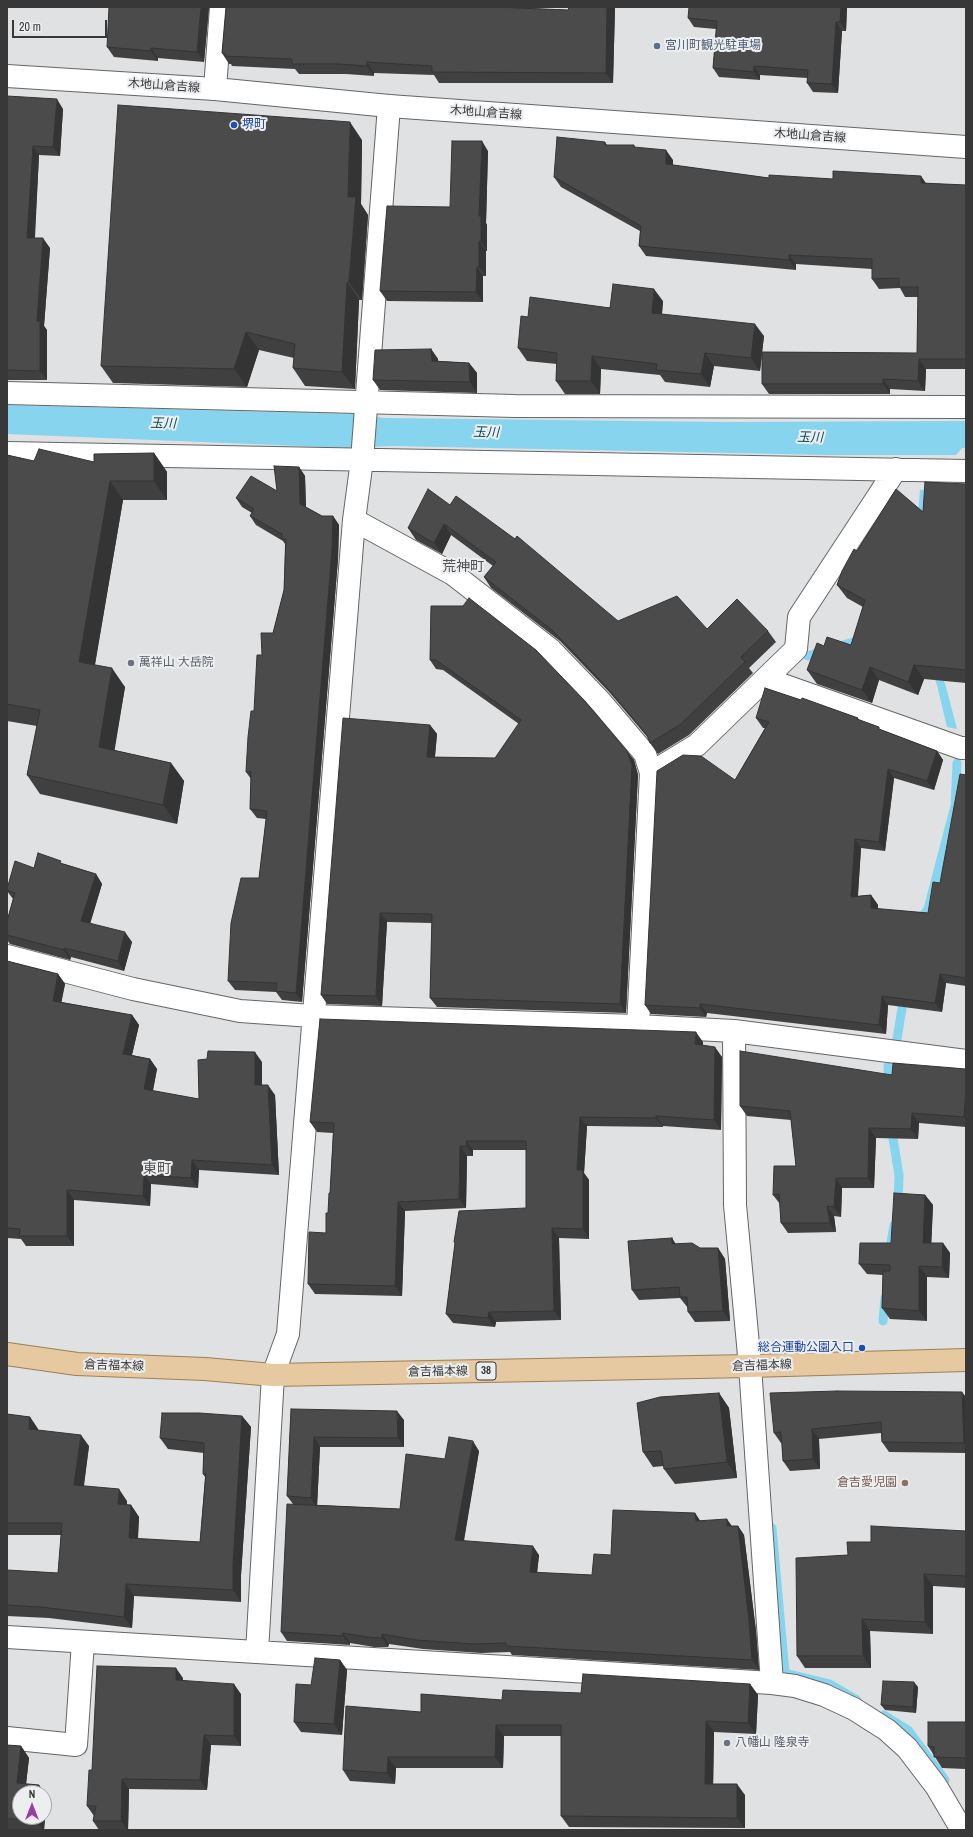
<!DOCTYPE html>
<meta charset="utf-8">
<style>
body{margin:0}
#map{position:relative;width:973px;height:1837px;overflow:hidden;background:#e0e1e3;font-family:"Archivo Narrow",sans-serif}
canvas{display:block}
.frame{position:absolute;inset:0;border:8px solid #383839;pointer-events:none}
.north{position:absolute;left:12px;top:1785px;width:40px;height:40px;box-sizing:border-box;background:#edeef0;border:1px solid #a5a5a7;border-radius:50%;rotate:0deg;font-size:11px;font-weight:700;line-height:16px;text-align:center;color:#383839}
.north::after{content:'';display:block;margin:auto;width:14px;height:18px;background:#993ea8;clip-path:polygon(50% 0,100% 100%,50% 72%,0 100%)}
.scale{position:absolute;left:12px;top:20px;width:95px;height:18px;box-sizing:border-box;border:2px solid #383839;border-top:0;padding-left:5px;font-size:12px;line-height:14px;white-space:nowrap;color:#383839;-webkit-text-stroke:3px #edeef0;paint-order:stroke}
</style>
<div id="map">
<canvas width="973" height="1837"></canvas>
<div class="frame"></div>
<div class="north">N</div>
<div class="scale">20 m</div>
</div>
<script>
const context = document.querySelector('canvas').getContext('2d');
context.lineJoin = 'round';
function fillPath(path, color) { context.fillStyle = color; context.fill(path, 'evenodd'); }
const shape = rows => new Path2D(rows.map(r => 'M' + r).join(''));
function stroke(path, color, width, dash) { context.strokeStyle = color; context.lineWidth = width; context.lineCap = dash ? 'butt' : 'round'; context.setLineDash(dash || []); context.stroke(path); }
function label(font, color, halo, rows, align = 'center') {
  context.font = font + ' "Archivo Narrow","Noto Sans JP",sans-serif'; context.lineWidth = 4; context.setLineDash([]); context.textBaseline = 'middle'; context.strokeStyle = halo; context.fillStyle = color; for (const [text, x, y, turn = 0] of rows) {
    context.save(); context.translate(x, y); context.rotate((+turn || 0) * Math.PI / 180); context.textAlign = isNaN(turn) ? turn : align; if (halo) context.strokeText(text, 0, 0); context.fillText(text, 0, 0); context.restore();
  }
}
fillPath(shape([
 [7,405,354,414,384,418,727,422,966,421,966,448,962,448,956,455,827,455,392,446,349,448,7,434],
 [931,489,924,617,946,687,957,729,947,727,937,685,922,642,912,593,920,490]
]), '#87d4ee');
stroke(shape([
 [836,647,864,639],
 [808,656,823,651],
 [918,922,928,909,955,806,957,763],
 [897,1039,904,996],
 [888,1066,889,1086],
 [891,1126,899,1175,898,1205],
 [889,1254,894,1225],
 [883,1321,885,1298],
 [772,1528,785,1673,830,1684,857,1700],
 [884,1715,908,1730,945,1780]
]), '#87d4ee', 9);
const minor = shape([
 [215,89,221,7],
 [7,393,515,406,966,407],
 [7,453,966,471],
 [354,520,453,574,551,650,600,701,645,754,651,773,638,1026],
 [766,679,961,748,966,748],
 [651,773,697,745,796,649,799,617,896,469],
 [7,956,133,989,240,1011,312,1016,638,1026,734,1031,966,1061],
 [7,1637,772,1683,750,1366,735,1205,734,1031],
 [257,1652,273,1375,288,1334,354,520,362,460,389,106],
 [772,1683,795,1686,824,1695,854,1709,887,1730,907,1748,936,1786,962,1830],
 [7,1738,76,1745,83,1642]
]);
const secondary = shape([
 [7,76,215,89,389,106,966,147]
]);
const primary = shape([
 [7,1354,77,1364,205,1369,273,1375,750,1366,966,1360]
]);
stroke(minor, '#646566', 24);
stroke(secondary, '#646566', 24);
stroke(primary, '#9e7f54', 24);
stroke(minor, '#fff', 22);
stroke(secondary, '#fff', 22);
stroke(primary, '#e6c9a1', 22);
fillPath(shape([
 [209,7,204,62,158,58,158,61,114,57,107,47],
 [226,7,505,7,568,10,569,7,615,7,613,83,439,83,434,75,374,73,374,76,346,74,299,74,295,69,232,66,231,64,229,64,222,53],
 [847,7,846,31,842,31,838,93,813,92,807,83,807,78,760,75,760,80,719,77,713,68,716,29,694,27,688,18],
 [7,96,63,109,60,156,39,155,35,238,50,248,44,326,47,330,47,380,7,380],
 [362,140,361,204,368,215,362,300,359,300,355,389,305,386,293,368,294,358,259,350,247,387,113,383,101,366],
 [605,142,607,145,634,145,635,148,673,160,673,165,769,178,833,179,966,185,966,369,926,369,925,391,890,389,890,394,769,394,762,384,762,353,760,371,714,366,710,387,665,382,660,375,601,369,600,394,565,394,556,381,557,364,527,361,518,348,528,317,663,301,662,314,764,336,762,352,917,353,918,297,905,297,900,288,879,289,872,279,872,269,796,264,796,270,646,256,639,246,640,231,561,187,554,177],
 [488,151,486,223,487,225,487,251,486,251,486,276,483,276,483,302,387,301,380,291,450,207],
 [431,349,438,359,438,361,469,363,477,373,477,393,380,390,373,380],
 [154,453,167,472,167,500,123,500,95,665,125,687,114,750,171,763,184,781,177,824,40,794,27,775,37,726,7,721,7,455,34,461,94,462],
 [299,467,305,476,306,507,322,516,333,516,339,525,338,559,302,1002,282,1000,276,992,235,990,228,981,259,878,266,819,257,818,250,809,251,779,246,772,262,655,273,633,284,590,285,544,283,541,256,525,250,516,252,513,242,507,236,498,277,491],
 [966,484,966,683,924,679,918,695,879,680,872,703,817,684,807,670,824,646,851,645,863,607,847,598,837,585,857,551,923,512],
 [450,505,618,621,707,629,768,631,776,642,749,668,753,673,689,735,658,754,650,743,649,739,610,693,560,641,491,588,484,577,493,566,451,535,442,554,416,540,408,528],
 [431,606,634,760,638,775,626,1013,437,1007,430,998,432,923,387,922,382,1006,327,1004,321,995,430,725,437,734,435,757,495,758,519,724,443,670,436,669,430,660],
 [801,700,858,718,859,720,881,730,937,751,943,760,934,790,894,778,885,851,861,848,858,896,871,895,878,905,878,909,928,913,940,883,966,775,966,986,946,983,942,1012,888,1005,886,1034,707,1013,706,1017,651,1014,645,1005,735,780,765,728,763,728,756,718],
 [64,864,96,874,102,884,90,923,132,942,124,971,71,957,70,960,10,944,7,940,7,921,13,899,7,891,7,889,34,868],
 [7,961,58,974,65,984,61,1002,132,1015,139,1025,132,1055,150,1059,157,1069,153,1091,199,1099,262,1062,262,1085,275,1095,279,1175,199,1170,198,1188,151,1184,150,1206,74,1200,74,1246,26,1246,21,1239,7,1238],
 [703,1042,703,1045,722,1057,721,1130,663,1126,663,1127,587,1126,584,1173,589,1180,589,1239,559,1238,561,1320,496,1322,495,1327,453,1323,446,1314,455,1244,454,1242,526,1208,526,1150,473,1150,473,1156,467,1156,466,1208,405,1211,402,1296,315,1294,308,1284,326,1233,330,1193,333,1133,317,1132,310,1122],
 [966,1069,966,1127,919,1123,918,1139,876,1138,874,1188,842,1188,841,1217,834,1216,836,1232,788,1233,781,1223,780,1204,773,1195,796,1166,791,1120,747,1116,740,1106,892,1075],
 [925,1195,933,1205,931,1243,943,1243,950,1253,949,1278,927,1277,927,1321,890,1319,882,1308,883,1275,867,1274,859,1264,891,1243],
 [676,1244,700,1248,718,1248,725,1259,730,1321,695,1322,688,1312,688,1308,680,1298,639,1300,632,1290],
 [719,1393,729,1408,737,1478,675,1484,664,1469,664,1466,653,1467,643,1452],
 [966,1397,966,1453,889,1452,882,1442,881,1433,819,1439,820,1469,790,1471,783,1461,782,1443,781,1443,774,1433],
 [291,1409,404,1420,404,1447,320,1447,317,1505,400,1509,445,1459,479,1451,464,1541,539,1555,537,1573,592,1575,611,1555,695,1513,700,1521,732,1526,738,1526,744,1535,756,1631,759,1670,512,1655,510,1652,481,1653,423,1649,389,1644,388,1647,374,1647,350,1643,350,1645,287,1641,281,1632,293,1504,287,1496],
 [7,1414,30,1417,38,1429,38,1430,89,1446,84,1486,127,1501,127,1505,131,1505,139,1517,138,1539,200,1542,205,1477,203,1474,204,1453,168,1449,160,1438,242,1416,251,1427,241,1575,241,1602,134,1596,132,1628,49,1618,7,1616,7,1570,58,1573,61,1535,7,1535],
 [966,1531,966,1588,933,1586,933,1634,870,1631,871,1668,805,1668,797,1656,848,1555,871,1542],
 [340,1660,347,1670,342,1735,301,1732,294,1722,311,1685],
 [183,1678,183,1680,241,1694,241,1746,211,1745,207,1790,129,1789,128,1830,99,1830,93,1821,94,1816,87,1806],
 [750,1684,758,1695,756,1734,714,1732,713,1784,745,1795,745,1828,569,1827,561,1816,561,1736,504,1736,503,1768,396,1768,395,1784,350,1781,343,1770,421,1712,502,1700,581,1693],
 [918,1687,916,1713,885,1710,881,1705],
 [966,1722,966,1769,942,1768,928,1746],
 [7,1745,21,1746,29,1758,26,1784,39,1785,47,1797,44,1830,7,1830]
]), '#414041');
fillPath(shape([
 [201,7,209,7,204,62,197,52],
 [607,7,615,7,613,83,606,73],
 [841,7,847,7,846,31,840,22],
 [836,22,842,31,838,93,832,84],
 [151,48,158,58,158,61,151,51],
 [367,62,374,73,374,76,367,66],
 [754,66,760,75,760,80,754,72],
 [57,99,63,109,60,156,53,147],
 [350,122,362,140,361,204,368,215,362,300,349,282,348,197],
 [482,141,488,151,486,223,487,225,487,251,481,241,479,216],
 [33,146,39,155,34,247,27,238],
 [666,150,673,160,673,174,666,164],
 [921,176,928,186,921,183],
 [43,238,50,248,44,326,47,330,47,380,40,371,37,321],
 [479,241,486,251,486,276,479,267],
 [789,255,796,264,796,270,789,260],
 [477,267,483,276,483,302,476,292],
 [347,282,359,300,355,389,342,372],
 [654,289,663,301,661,325,652,313],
 [755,324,764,336,760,371,751,358],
 [246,332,259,350,247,387,234,369],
 [431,349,438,359,439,371,432,361],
 [705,353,714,366,710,387,701,374],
 [592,356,601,369,600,394,591,381],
 [919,359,926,369,925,391,918,381],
 [469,363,477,373,477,393,470,382],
 [883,379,890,389,890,394,883,384],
 [154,453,167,472,167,500,154,481],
 [299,467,305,476,306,513,300,504],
 [110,481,123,500,92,681,79,662],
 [333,516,339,525,338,559,302,1002,296,993],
 [444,524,451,535,442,554,434,543],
 [914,665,924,679,918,695,908,682],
 [870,667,879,680,872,703,862,690],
 [112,668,125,687,112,766,99,747],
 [430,725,437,734,434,766,427,757],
 [627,751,634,760,638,775,626,1013,620,1004],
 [937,751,943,760,934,790,927,781],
 [171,763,184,781,177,824,163,805],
 [888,769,894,778,885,851,879,842],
 [855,839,861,848,857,906,851,897],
 [96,874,102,884,88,931,81,921],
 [871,895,878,905,878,917,871,908],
 [380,913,387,922,382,1006,376,996],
 [125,932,132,942,124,971,118,961],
 [64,948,71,957,70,960,64,950],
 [58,974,65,984,60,1010,53,1001],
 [940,974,946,983,942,1012,935,1003],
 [882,996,888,1005,886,1034,879,1025],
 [700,1004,707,1013,706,1017,700,1008],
 [132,1015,139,1025,130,1063,123,1054],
 [696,1032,703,1042,701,1054,695,1044],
 [715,1047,722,1057,721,1130,714,1120],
 [255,1052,262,1062,262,1095,255,1085],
 [150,1059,157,1069,151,1099,144,1089],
 [268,1085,275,1095,279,1175,272,1165],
 [966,1089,966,1121,964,1117],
 [912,1113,919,1123,918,1139,911,1129],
 [656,1116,663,1126,663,1127,656,1118],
 [580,1117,587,1126,584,1173,589,1180,589,1239,583,1229,577,1170],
 [869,1128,876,1138,874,1188,868,1178],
 [466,1141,473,1150,473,1156,467,1146],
 [460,1146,467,1156,466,1208,459,1199],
 [192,1160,199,1170,198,1188,191,1178],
 [144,1175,151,1184,150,1206,143,1196],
 [836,1178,842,1188,841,1217,834,1207],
 [67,1190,74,1200,74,1246,67,1236],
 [925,1195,933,1205,931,1253,923,1243],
 [398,1202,405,1211,402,1296,395,1286],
 [827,1206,834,1216,836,1232,830,1223],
 [552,1228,559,1238,561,1320,554,1311],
 [672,1238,679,1249,672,1244],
 [943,1243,950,1253,949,1278,942,1267],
 [718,1248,725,1259,730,1321,723,1311],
 [919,1266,927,1277,927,1321,919,1311],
 [489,1312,496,1322,495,1327,488,1318],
 [962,1392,966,1397,966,1446,964,1443],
 [719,1393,729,1408,737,1478,727,1462],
 [397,1411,404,1420,404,1447,398,1438],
 [242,1416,251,1427,241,1575,241,1602,233,1590,233,1564],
 [30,1417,38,1429,37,1440,29,1429],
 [812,1429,819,1439,820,1469,813,1459],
 [81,1435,89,1446,82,1497,74,1485],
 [314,1437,320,1447,317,1508,311,1498],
 [473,1441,479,1451,462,1550,455,1540],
 [119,1489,127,1501,126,1515,118,1504],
 [131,1505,139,1517,137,1550,129,1538],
 [695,1513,701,1522,696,1521],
 [727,1519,734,1529,727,1526],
 [738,1526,744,1535,756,1631,759,1670,752,1660],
 [533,1546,539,1555,536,1582,530,1572],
 [924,1574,933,1586,933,1634,925,1622],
 [126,1584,134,1596,132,1628,124,1617],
 [862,1619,870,1631,871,1668,863,1656],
 [343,1633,350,1643,350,1645,343,1636],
 [382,1634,389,1644,388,1647,382,1638],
 [340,1660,347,1670,342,1735,334,1724],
 [176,1668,183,1678,183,1690,176,1680],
 [914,1682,918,1687,916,1713,913,1707],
 [234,1684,241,1694,241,1746,234,1736],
 [750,1684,758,1695,756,1734,748,1723],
 [706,1721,714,1732,713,1795,705,1784],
 [496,1725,504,1736,503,1768,495,1757],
 [204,1735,211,1745,207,1790,200,1780],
 [21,1746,29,1758,25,1793,17,1783],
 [388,1757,396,1768,395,1784,387,1773],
 [122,1779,129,1789,128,1830,127,1830,121,1821],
 [737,1784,745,1795,745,1828,737,1818],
 [39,1785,47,1797,44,1830,43,1830,35,1819,35,1817,44,1817,44,1793,38,1793]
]), '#353435');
const building = shape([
 [109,7,201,7,197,52,151,48,151,51,107,47,109,7],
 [226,7,494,7,568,10,569,7,607,7,606,73,432,72,432,66,367,62,367,66,339,64,292,64,292,59,225,56,225,54,222,53,226,7],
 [689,7,841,7,840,22,836,22,832,84,807,83,808,70,754,66,754,72,713,68,717,21,688,18,689,7],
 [7,96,57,99,53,147,33,146,27,238,43,238,37,321,40,321,40,371,7,370,7,96],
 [118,105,350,122,348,197,356,197,349,282,347,282,342,372,293,368,295,344,246,332,234,369,101,366,118,105],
 [557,137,605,142,605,145,634,145,634,147,666,150,666,164,769,178,769,175,833,179,833,171,921,176,921,183,966,185,966,359,919,359,918,381,883,379,883,384,762,384,762,352,917,353,918,287,899,287,899,278,872,279,872,259,789,255,789,260,639,246,641,226,554,177,557,137],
 [452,141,482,141,479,216,481,216,481,241,479,241,479,267,477,267,476,292,380,291,387,206,450,207,452,141],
 [613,284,654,289,652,313,755,324,751,358,705,353,701,374,656,370,657,364,592,356,591,381,556,381,557,353,518,348,521,316,528,317,530,297,610,308,613,284],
 [431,349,432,361,469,363,470,382,373,380,375,350,431,349],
 [39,449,94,462,94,454,154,453,154,481,110,481,79,662,112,668,99,747,171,763,163,805,27,775,40,710,7,704,7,455,34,461,39,449],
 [274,466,299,467,300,504,322,516,333,516,332,550,296,993,276,991,277,983,228,981,231,923,241,878,259,878,267,811,250,809,251,772,246,772,248,737,251,711,254,711,257,655,262,655,261,633,273,633,284,590,286,539,282,539,282,534,250,516,254,509,236,498,251,476,277,491,274,466],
 [925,482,966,484,966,670,914,665,908,682,870,667,862,690,807,670,817,643,824,646,827,637,851,645,865,600,837,585,842,571,854,549,857,551,896,489,923,512,925,482],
 [428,489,450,505,456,496,515,539,517,536,618,621,677,596,707,629,737,599,768,631,741,657,745,662,681,724,650,743,647,735,602,682,552,630,484,577,496,562,444,524,434,543,408,528,428,489],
 [469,598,536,650,584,700,627,751,632,765,620,1004,430,998,432,914,380,913,376,996,321,995,343,718,430,725,427,757,495,758,521,720,436,660,430,660,431,606,463,606,469,598],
 [765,688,801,700,802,698,858,718,857,719,879,727,879,729,937,751,927,781,888,769,879,842,855,839,851,897,871,895,871,908,928,913,933,882,940,883,960,774,966,775,966,978,940,974,935,1003,882,996,879,1025,700,1004,700,1008,645,1005,657,771,683,755,701,756,735,780,769,722,756,718,765,688],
 [38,853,61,861,60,863,96,874,81,921,125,932,118,961,64,948,64,950,7,935,7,921,15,893,7,890,7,889,15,861,34,868,38,853],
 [7,961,58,974,53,1001,132,1015,123,1054,150,1059,144,1089,199,1099,198,1060,207,1059,208,1051,255,1052,255,1085,268,1085,272,1165,192,1160,191,1178,144,1175,143,1196,67,1190,67,1236,19,1236,20,1229,7,1228,7,961],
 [320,1019,696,1032,695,1044,715,1047,714,1120,656,1116,656,1118,580,1117,577,1170,583,1170,583,1229,552,1228,554,1311,489,1312,488,1318,446,1314,455,1243,454,1242,459,1211,526,1208,526,1141,466,1141,467,1146,460,1146,459,1199,398,1202,395,1286,308,1284,309,1232,326,1233,326,1213,328,1213,329,1193,330,1193,334,1123,310,1122,320,1019],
 [740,1051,892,1075,893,1063,966,1069,966,1089,964,1117,912,1113,911,1129,869,1128,868,1178,836,1178,834,1207,827,1206,830,1223,781,1223,779,1194,773,1195,774,1166,796,1166,790,1111,740,1106,740,1051],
 [894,1193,925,1195,923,1243,943,1243,942,1267,919,1266,919,1311,882,1308,883,1271,890,1271,890,1265,859,1264,860,1243,891,1243,894,1193],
 [672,1238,672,1244,692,1243,700,1248,718,1248,723,1311,688,1312,687,1297,680,1297,679,1287,632,1290,628,1241,672,1238],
 [837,1391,962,1392,964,1443,882,1442,881,1422,812,1429,813,1459,783,1461,781,1432,774,1433,770,1393,837,1391],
 [719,1393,727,1462,664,1469,661,1451,643,1452,637,1403,660,1397,719,1393],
 [291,1409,397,1411,398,1438,314,1437,311,1498,287,1496,291,1409],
 [162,1413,199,1413,242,1416,233,1564,233,1590,126,1584,124,1617,41,1607,7,1605,7,1570,58,1573,62,1523,7,1523,7,1414,30,1417,29,1429,81,1435,74,1485,119,1489,118,1504,131,1505,129,1538,200,1542,206,1474,203,1474,204,1443,160,1438,162,1413],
 [449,1437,473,1441,455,1540,533,1546,530,1572,592,1575,594,1554,611,1555,613,1510,695,1513,696,1521,727,1519,727,1526,738,1526,749,1621,752,1660,506,1646,506,1643,474,1644,416,1640,382,1634,382,1638,367,1637,343,1633,343,1636,281,1632,287,1504,400,1509,406,1454,445,1459,449,1437],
 [871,1526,966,1531,966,1576,924,1574,925,1622,862,1619,863,1656,797,1656,796,1558,848,1555,847,1542,871,1542,871,1526],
 [315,1658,340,1660,334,1724,294,1722,296,1684,311,1685,315,1658],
 [97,1666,176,1668,176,1680,234,1684,234,1736,204,1735,200,1780,122,1779,121,1821,93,1821,96,1806,87,1806,89,1770,92,1770,97,1666],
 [583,1674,750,1684,748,1723,706,1721,705,1784,737,1784,737,1818,561,1816,561,1725,496,1725,495,1757,388,1757,387,1773,343,1770,346,1706,421,1712,421,1694,502,1700,503,1690,581,1693,583,1674],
 [883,1681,914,1682,913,1707,881,1705,883,1681],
 [928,1722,966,1722,966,1758,934,1757,934,1747,928,1746,928,1722],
 [7,1745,21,1746,17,1783,39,1785,38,1793,20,1793,20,1817,35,1817,35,1819,7,1819,7,1745]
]);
fillPath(building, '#4c4b4c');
stroke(building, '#353435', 1);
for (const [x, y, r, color] of [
 [657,46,4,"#5c6f8a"],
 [234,125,4,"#1a4fb4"],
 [131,663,4,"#6b7280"],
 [862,1348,4,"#1a4fb4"],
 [905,1483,4,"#8d6e63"],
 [727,1743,4,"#6b7280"]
]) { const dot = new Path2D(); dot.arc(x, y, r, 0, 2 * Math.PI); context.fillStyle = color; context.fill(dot); stroke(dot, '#edeef0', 1.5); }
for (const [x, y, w] of [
 [486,1371,20]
]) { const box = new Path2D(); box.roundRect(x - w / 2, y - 9, w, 18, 3); context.fillStyle = '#edeef0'; context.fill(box); stroke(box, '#383839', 1); }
label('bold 11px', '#383839', null, [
 ["38",486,1371]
]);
label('12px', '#4e5e75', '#edeef0', [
 ["宮川町観光駐車場",665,46]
], 'left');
label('12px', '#383839', '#edeef0', [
 ["木地山倉吉線",164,86,4],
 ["木地山倉吉線",486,113,4],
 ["木地山倉吉線",810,136,4],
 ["倉吉福本線",114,1366,2],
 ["倉吉福本線",762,1366,-2],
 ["倉吉福本線",438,1372,-1]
]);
label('12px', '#164399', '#edeef0', [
 ["堺町",242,125],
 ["総合運動公園入口",854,1348,"right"]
], 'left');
label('12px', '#5b616d', '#edeef0', [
 ["萬祥山 大岳院",139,663],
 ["八幡山 隆泉寺",735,1743]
], 'left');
label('12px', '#785e54', '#edeef0', [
 ["倉吉愛児園",897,1483]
], 'right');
label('italic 13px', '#074d5f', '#edeef0', [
 ["玉川",163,424,1],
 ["玉川",486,433,1],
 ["玉川",810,438,1]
]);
label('14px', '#515254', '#edeef0', [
 ["荒神町",463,567],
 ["東町",157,1169]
]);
</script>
